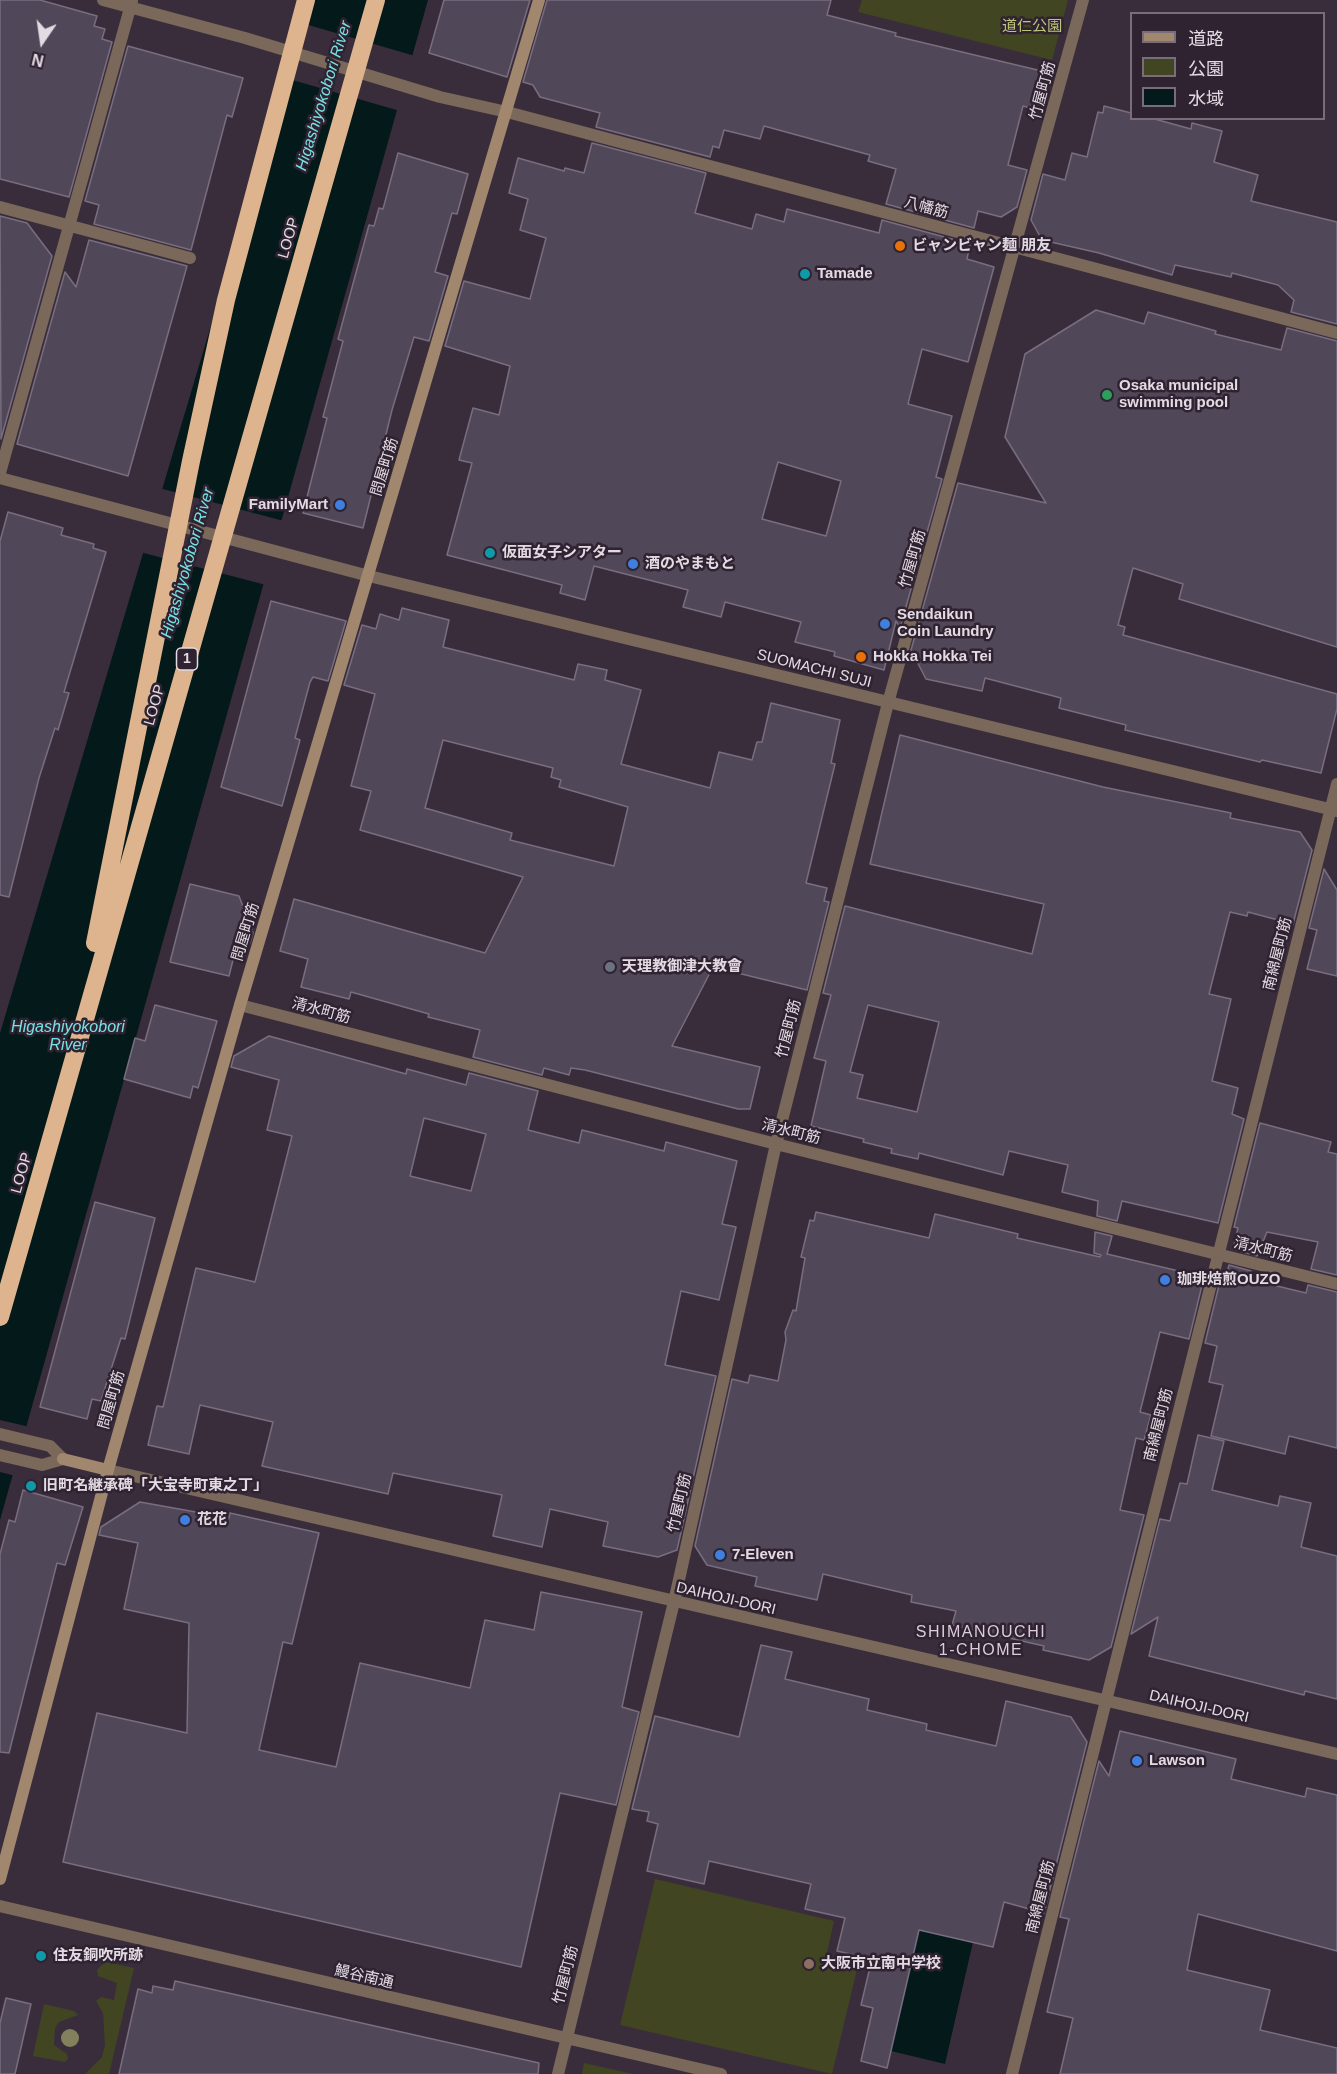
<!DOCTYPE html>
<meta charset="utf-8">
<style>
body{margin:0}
#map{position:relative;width:1337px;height:2074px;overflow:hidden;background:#3a2d3b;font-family:Helvetica,"Noto Sans JP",sans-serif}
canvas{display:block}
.legend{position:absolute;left:1130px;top:12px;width:195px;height:108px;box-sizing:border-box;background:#302331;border:2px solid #786d79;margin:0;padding:8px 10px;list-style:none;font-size:18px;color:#e3dbe4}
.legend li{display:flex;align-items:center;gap:12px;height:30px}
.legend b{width:30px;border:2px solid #786d79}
.north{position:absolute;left:12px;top:12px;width:60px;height:60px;-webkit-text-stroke:4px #302331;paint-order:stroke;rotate:193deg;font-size:16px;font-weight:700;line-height:24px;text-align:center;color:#e3dbe4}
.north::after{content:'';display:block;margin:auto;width:21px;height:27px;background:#e3dbe4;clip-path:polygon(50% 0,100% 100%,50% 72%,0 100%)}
</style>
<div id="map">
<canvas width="1337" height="2074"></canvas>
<ul class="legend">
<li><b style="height:8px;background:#a2876f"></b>道路</li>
<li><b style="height:16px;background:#414522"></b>公園</li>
<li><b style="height:16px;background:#04191a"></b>水域</li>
</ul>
<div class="north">N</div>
</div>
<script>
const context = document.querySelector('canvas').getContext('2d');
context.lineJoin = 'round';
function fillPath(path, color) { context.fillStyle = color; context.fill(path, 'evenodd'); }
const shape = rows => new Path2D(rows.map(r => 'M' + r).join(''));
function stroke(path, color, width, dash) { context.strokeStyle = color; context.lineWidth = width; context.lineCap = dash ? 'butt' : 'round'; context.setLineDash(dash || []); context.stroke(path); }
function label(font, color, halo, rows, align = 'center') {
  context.font = font + ' Helvetica,"Noto Sans JP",sans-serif'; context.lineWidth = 5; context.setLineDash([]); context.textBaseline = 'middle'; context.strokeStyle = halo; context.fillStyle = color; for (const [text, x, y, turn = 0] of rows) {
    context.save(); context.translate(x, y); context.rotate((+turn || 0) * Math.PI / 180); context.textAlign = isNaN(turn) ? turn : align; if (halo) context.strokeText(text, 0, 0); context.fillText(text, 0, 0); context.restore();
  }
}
fillPath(shape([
 [862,0,1068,0,1052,60,858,12],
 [655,1879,834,1921,826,1957,858,1965,832,2074,620,2025],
 [105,1962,134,1968,109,2074,85,2074,102,2057,105,2045,103,2013,96,2001,101,1997,114,2000,117,1983,98,1976,97,1970],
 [44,2004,74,2011,78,2015,59,2022,55,2028,54,2045,67,2054,68,2059,65,2062,33,2056],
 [584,2063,633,2074,582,2074]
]), '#414522');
fillPath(shape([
 [308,0,428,0,0,1520,0,1033],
 [919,1930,973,1942,945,2064,891,2051]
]), '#04191a');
fillPath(shape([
 [298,22,415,56,400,111,282,77],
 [159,488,284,521,266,585,140,552],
 [0,1420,30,1427,16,1476,0,1472]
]), '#3a2d3b');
const building = shape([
 [0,0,40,0,97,16,94,26,105,29,102,39,112,42,69,197,0,179,0,0],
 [444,0,530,0,507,77,429,53,444,0],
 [547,0,831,0,827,15,896,33,895,36,1050,73,1041,111,1023,106,1008,165,1027,170,1017,207,1001,217,978,211,974,228,886,204,896,169,868,161,870,155,764,126,760,139,724,130,719,148,713,146,710,157,596,127,600,113,540,97,533,85,523,82,547,0],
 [128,46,243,78,232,117,227,115,191,250,94,224,99,205,85,201,128,46],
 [1104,106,1131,113,1131,118,1151,118,1191,129,1192,123,1222,131,1214,162,1258,175,1251,201,1337,222,1337,324,1291,312,1294,300,1278,285,1232,273,1231,277,1175,265,1172,275,1099,253,1042,240,1031,220,1043,174,1065,180,1072,153,1087,157,1098,112,1103,113,1104,106],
 [592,143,706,173,695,213,752,229,756,214,784,222,787,209,879,233,882,220,970,244,967,259,994,267,968,362,922,349,908,404,952,416,936,477,942,479,900,628,896,621,884,670,834,656,835,652,795,642,801,622,725,602,721,617,683,607,688,590,594,566,585,600,560,593,562,585,447,555,472,463,459,460,473,408,499,415,510,366,445,346,464,281,530,299,546,238,520,230,528,199,509,193,518,158,564,171,565,168,584,173,592,143],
 [778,462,841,481,826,536,762,519,778,462],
 [398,153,468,174,457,214,452,213,435,272,448,276,429,341,414,337,392,410,363,528,303,513,327,418,323,417,343,341,338,339,369,225,374,226,379,208,383,209,398,153],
 [0,216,27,223,52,256,1,439,0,216],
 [89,240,187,266,128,476,17,444,65,272,76,287,89,240],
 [1096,310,1144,324,1148,312,1216,331,1215,334,1281,350,1287,328,1337,341,1337,647,1179,599,1183,584,1133,568,1118,625,1125,627,1123,635,1337,694,1337,709,1321,773,1262,760,1260,762,1125,730,1126,725,1059,708,1061,698,985,678,982,691,926,679,911,650,958,483,1046,503,1005,437,1025,354,1096,310],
 [8,512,63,528,61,535,94,544,93,548,106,552,64,692,69,693,58,730,55,728,39,778,9,897,0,895,0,541,8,512],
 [271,601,346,621,328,681,313,677,310,682,295,738,300,740,282,806,221,787,271,601],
 [402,608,449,620,443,647,574,680,578,664,607,670,605,680,641,690,621,764,710,788,719,752,752,760,757,742,762,742,771,703,840,720,831,763,835,764,806,883,827,888,824,901,829,902,807,990,713,967,672,1046,760,1067,750,1109,738,1109,585,1070,571,1068,569,1075,544,1068,542,1075,473,1057,480,1030,428,1017,429,1014,351,992,349,999,301,987,308,959,280,951,294,899,485,953,523,877,360,830,371,791,351,786,375,694,344,685,362,625,376,629,380,614,399,620,402,608],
 [443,740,553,768,551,777,561,780,559,787,628,807,614,866,510,840,512,833,425,808,443,740],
 [900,735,1103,787,1231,813,1230,818,1300,832,1312,850,1293,924,1248,912,1247,916,1230,912,1209,994,1231,999,1212,1081,1238,1088,1232,1114,1244,1119,1218,1223,1122,1201,1117,1221,1097,1216,1098,1201,1062,1192,1068,1165,1009,1151,1003,1175,919,1153,918,1159,891,1153,892,1149,863,1142,864,1139,811,1126,826,1061,814,1058,831,995,823,993,845,906,1032,954,1044,904,870,864,900,735],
 [868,1005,939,1022,917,1112,857,1098,863,1075,850,1072,868,1005],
 [1324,869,1337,890,1337,976,1307,969,1317,930,1309,928,1324,869],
 [190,884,239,896,253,933,250,943,238,940,229,976,170,962,190,884],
 [155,1005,217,1021,198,1088,193,1086,190,1098,124,1079,135,1038,145,1041,155,1005],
 [269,1036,406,1074,407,1069,466,1085,469,1073,538,1091,528,1130,579,1143,582,1130,664,1151,666,1142,737,1161,722,1224,736,1227,719,1300,681,1291,665,1365,716,1376,677,1550,658,1557,603,1546,608,1522,550,1509,542,1547,493,1536,502,1495,393,1473,388,1494,262,1466,273,1422,200,1405,189,1454,148,1445,157,1406,163,1407,196,1268,255,1282,292,1136,267,1130,279,1080,231,1067,234,1056,269,1036],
 [424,1118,486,1134,471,1191,410,1176,424,1118],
 [1260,1123,1331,1142,1328,1152,1337,1154,1337,1275,1311,1269,1318,1242,1267,1232,1257,1256,1233,1249,1238,1228,1234,1227,1260,1123],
 [95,1202,155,1218,125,1339,121,1338,101,1401,92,1399,87,1419,40,1407,95,1202],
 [816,1212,929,1238,935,1214,1018,1234,1017,1238,1100,1257,1101,1255,1094,1253,1095,1232,1112,1236,1107,1254,1204,1277,1189,1339,1160,1332,1140,1412,1151,1415,1144,1440,1136,1438,1120,1510,1144,1515,1111,1647,1089,1660,1043,1650,1044,1646,952,1625,956,1611,911,1602,912,1595,823,1574,817,1600,755,1586,757,1577,707,1565,695,1546,732,1379,748,1383,750,1375,778,1381,786,1340,785,1332,793,1310,796,1311,805,1258,801,1257,810,1220,814,1221,816,1212],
 [1229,1265,1251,1271,1248,1279,1306,1293,1308,1285,1337,1292,1337,1448,1289,1436,1285,1454,1211,1436,1223,1385,1209,1382,1217,1346,1205,1343,1220,1281,1224,1282,1229,1265],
 [1198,1435,1224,1441,1212,1490,1278,1506,1280,1496,1311,1503,1301,1547,1337,1556,1337,1699,1305,1691,1304,1695,1149,1656,1158,1617,1131,1634,1160,1519,1170,1521,1180,1483,1187,1484,1198,1435],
 [23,1490,83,1507,65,1565,57,1563,9,1753,0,1752,0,1554,9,1520,15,1522,23,1490],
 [140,1502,229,1518,230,1513,319,1533,292,1644,283,1642,259,1750,336,1767,360,1663,470,1688,485,1620,534,1630,541,1592,642,1612,622,1707,639,1712,616,1805,560,1793,521,1967,63,1862,97,1713,187,1733,189,1623,124,1609,138,1543,99,1535,101,1527,140,1502],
 [761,1645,792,1652,785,1679,869,1699,867,1710,927,1724,926,1730,996,1746,1006,1701,1071,1717,1087,1742,1044,1913,1004,1902,993,1947,919,1930,887,2068,861,2061,873,2008,861,2005,872,1959,837,1951,845,1918,805,1909,811,1884,709,1861,704,1884,647,1871,658,1824,647,1821,649,1812,632,1809,655,1716,739,1737,761,1645],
 [1120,1731,1236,1759,1231,1779,1305,1797,1307,1788,1337,1795,1337,1951,1198,1914,1187,1970,1270,1990,1260,2030,1337,2048,1337,2074,1060,2074,1073,2018,1047,2012,1069,1919,1060,1917,1099,1761,1109,1776,1120,1731],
 [175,1981,539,2063,538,2074,119,2074,138,1989,152,1993,153,1986,173,1990,175,1981],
 [6,1998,31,2004,15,2074,0,2074,0,2023,6,1998]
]);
fillPath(building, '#504758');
stroke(building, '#786e80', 1.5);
stroke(shape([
 [103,0,245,38,440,97,507,112,1337,333],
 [0,207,190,258],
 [0,473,132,1],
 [0,478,369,576,1337,811],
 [240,1005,776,1144,1337,1284],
 [0,1434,50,1446,63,1459,42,1465,0,1455],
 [108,1470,1337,1754],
 [0,1906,721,2074],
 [558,2074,674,1602,776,1144,888,703,1083,0],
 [1012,2074,1337,784]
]), '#7a695a', 12);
stroke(shape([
 [63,1459,108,1470],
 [0,1879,108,1470,240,1005,539,0]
]), '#a2876f', 12);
stroke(shape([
 [95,943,191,461,226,300,306,0],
 [0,1317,376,0]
]), '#ddb48e', 18);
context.fillStyle = '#82815e';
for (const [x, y] of [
 [70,2038]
]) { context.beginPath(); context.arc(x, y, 9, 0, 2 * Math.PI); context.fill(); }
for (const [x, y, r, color] of [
 [900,246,6,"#e8710a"],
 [805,274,6,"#0f9aa8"],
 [1107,395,6,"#2e9e5b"],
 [340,505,6,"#3f7fe0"],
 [490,553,6,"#0f9aa8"],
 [633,564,6,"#3f7fe0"],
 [885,624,6,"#3f7fe0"],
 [861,657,6,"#e8710a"],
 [610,967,6,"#6b7280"],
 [1165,1280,6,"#3f7fe0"],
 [31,1486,6,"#0f9aa8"],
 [185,1520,6,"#3f7fe0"],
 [720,1555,6,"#3f7fe0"],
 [1137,1761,6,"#3f7fe0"],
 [41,1956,6,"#0f9aa8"],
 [809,1964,6,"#8d6e63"]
]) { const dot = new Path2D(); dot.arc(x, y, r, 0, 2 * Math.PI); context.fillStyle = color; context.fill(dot); stroke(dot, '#302331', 2); }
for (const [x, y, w] of [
 [187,659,21]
]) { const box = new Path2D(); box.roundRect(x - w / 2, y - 11, w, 22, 4.5); context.fillStyle = '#302331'; context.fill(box); stroke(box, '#e3dbe4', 1.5); }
label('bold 14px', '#e3dbe4', null, [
 ["1",187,659]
]);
label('15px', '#bdc67a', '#302331', [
 ["道仁公園",1032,27]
]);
label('15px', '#e3dbe4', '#302331', [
 ["竹屋町筋",1043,91,-75],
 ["八幡筋",926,208,15],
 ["LOOP",289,238,-74],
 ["問屋町筋",385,467,-73],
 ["竹屋町筋",913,559,-74],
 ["SUOMACHI SUJI",814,669,14],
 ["LOOP",155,705,-74],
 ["問屋町筋",246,932,-73],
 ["南綿屋町筋",1278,954,-76],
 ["清水町筋",321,1011,15],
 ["竹屋町筋",789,1029,-76],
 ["清水町筋",791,1132,14],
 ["LOOP",22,1173,-74],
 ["清水町筋",1263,1250,14],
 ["問屋町筋",112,1400,-74],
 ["南綿屋町筋",1159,1425,-76],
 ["竹屋町筋",680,1503,-77],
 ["DAIHOJI-DORI",726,1599,13],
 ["DAIHOJI-DORI",1199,1707,13],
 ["南綿屋町筋",1041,1897,-76],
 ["竹屋町筋",566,1975,-76],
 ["鰻谷南通",364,1977,13]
]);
label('bold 15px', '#e3dbe4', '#302331', [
 ["ビャンビャン麺 朋友",912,246],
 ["Tamade",817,274],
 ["Osaka municipal",1119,386],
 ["swimming pool",1119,403],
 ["FamilyMart",328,505,"right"],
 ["仮面女子シアター",502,553],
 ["酒のやまもと",645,564],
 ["Sendaikun",897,615],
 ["Coin Laundry",897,632],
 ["Hokka Hokka Tei",873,657],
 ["天理教御津大教會",622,967],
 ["珈琲焙煎OUZO",1177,1280],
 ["旧町名継承碑「大宝寺町東之丁」",43,1486],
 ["花花",197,1520],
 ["7-Eleven",732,1555],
 ["Lawson",1149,1761],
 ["住友銅吹所跡",53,1956],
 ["大阪市立南中学校",821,1964]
], 'left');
label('italic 16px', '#76e2e6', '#302331', [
 ["Higashiyokobori River",324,96,-73],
 ["Higashiyokobori River",188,563,-74],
 ["Higashiyokobori",68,1028],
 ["River",68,1046]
]);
context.letterSpacing = '1.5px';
label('16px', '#dccbdd', '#302331', [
 ["SHIMANOUCHI",981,1633],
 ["1-CHOME",981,1651]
]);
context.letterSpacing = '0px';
</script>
